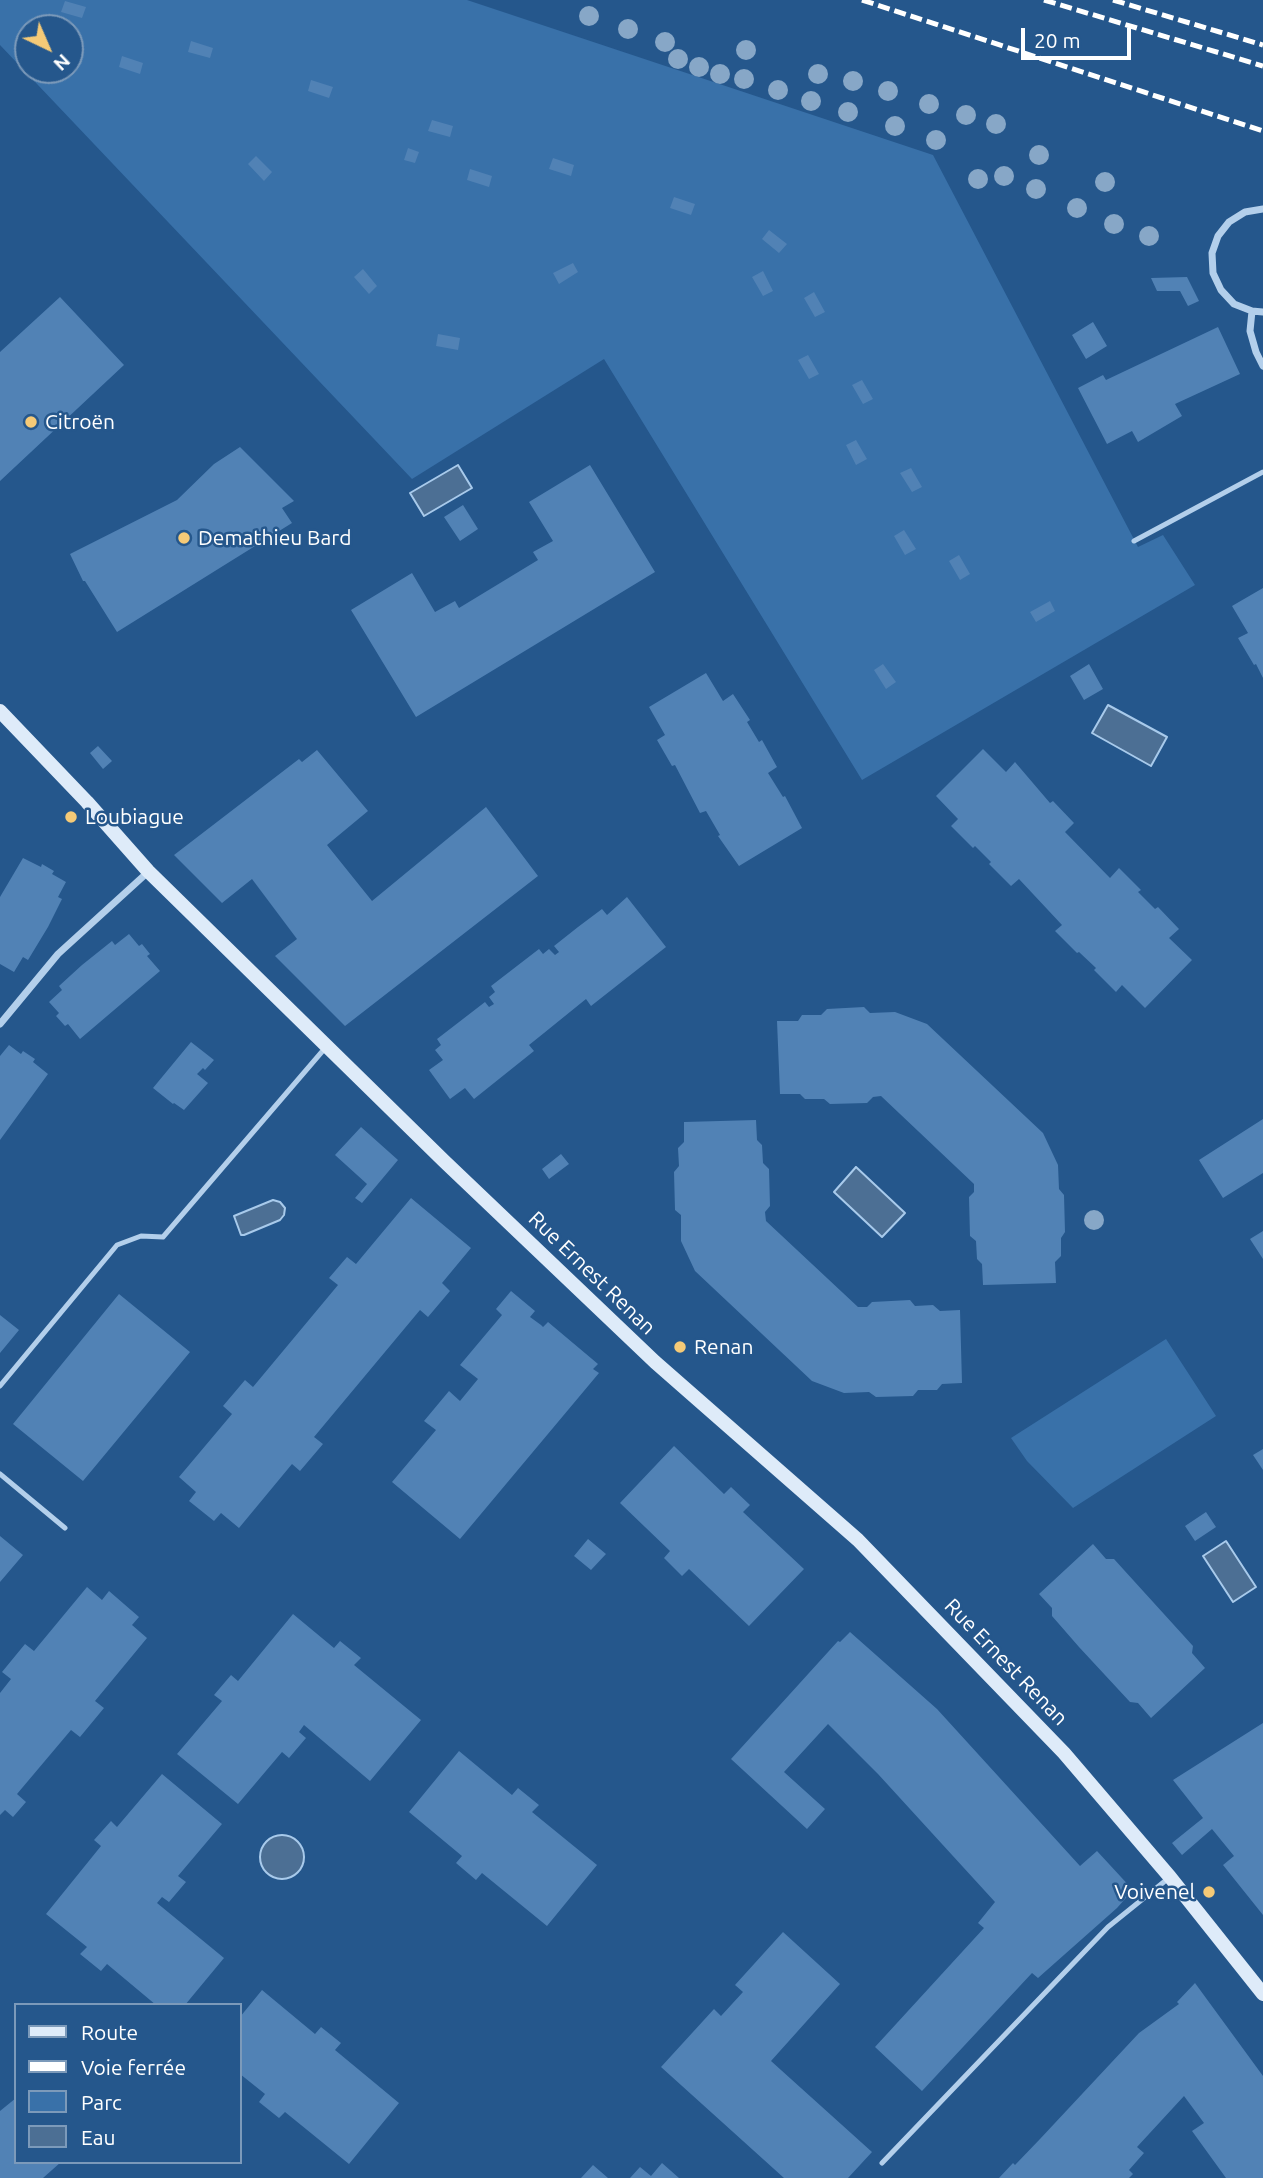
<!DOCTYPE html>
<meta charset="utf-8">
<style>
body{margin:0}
#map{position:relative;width:1263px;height:2178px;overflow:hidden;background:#25578c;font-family:Ubuntu,sans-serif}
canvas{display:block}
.legend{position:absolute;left:14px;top:2003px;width:228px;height:161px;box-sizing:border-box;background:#25578c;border:2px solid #7c9aba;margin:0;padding:9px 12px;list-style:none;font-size:21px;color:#fff}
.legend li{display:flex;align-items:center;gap:14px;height:35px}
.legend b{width:35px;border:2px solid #7c9aba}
.north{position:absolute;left:14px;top:14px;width:70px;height:70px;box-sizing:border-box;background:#25578c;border:2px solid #7c9aba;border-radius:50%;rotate:136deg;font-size:19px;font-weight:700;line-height:28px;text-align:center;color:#fff}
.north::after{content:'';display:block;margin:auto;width:24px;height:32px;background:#f5ca77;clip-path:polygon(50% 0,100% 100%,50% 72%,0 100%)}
.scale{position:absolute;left:1021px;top:28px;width:110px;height:32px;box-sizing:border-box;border:4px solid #fff;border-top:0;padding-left:9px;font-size:21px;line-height:24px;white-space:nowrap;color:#fff;-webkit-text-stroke:5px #25578c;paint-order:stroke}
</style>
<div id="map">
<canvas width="1263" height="2178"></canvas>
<ul class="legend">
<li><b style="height:9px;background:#deebf9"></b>Route</li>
<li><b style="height:9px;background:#fff"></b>Voie ferrée</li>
<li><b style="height:19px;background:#3971a9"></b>Parc</li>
<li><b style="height:19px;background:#4c6f94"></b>Eau</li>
</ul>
<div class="north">N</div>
<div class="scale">20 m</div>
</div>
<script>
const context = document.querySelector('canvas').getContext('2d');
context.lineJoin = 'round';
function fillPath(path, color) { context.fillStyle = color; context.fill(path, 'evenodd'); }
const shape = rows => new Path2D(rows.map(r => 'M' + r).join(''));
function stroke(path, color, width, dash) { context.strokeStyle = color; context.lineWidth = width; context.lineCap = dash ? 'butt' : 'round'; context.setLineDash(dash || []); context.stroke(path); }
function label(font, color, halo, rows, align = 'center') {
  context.font = font + ' Ubuntu,sans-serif'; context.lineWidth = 5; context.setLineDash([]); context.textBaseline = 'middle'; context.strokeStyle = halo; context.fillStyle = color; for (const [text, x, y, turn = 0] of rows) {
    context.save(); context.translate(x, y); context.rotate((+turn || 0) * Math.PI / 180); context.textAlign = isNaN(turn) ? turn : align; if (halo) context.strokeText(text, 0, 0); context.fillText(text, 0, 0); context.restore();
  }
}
fillPath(shape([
 [0,0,467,0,933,155,1138,547,1163,535,1195,585,862,780,604,359,412,479,0,45],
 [28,28,70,28,70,70,28,70],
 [1166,1339,1216,1416,1073,1508,1027,1461,1011,1438]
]), '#3971a9');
const water = shape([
 [458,465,472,488,424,516,410,493,458,465],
 [1108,705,1167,737,1151,766,1092,733,1108,705],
 [856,1167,905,1213,882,1237,834,1192,856,1167],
 [273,1200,280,1202,285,1208,284,1215,280,1220,244,1235,241,1235,234,1216,273,1200],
 [1226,1541,1256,1587,1233,1602,1203,1556,1226,1541],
 '260 1857a22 22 0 1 1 44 0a22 22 0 1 1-44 0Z'
]);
fillPath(water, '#4c6f94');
stroke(water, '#a8caeb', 2);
fillPath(shape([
 [65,1,86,7,82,18,61,12],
 [191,41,213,48,210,58,188,52],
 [122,56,143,63,140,74,119,67],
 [311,80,333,87,329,98,308,91],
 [432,120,453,126,450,137,428,131],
 [408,148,419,152,415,163,404,160],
 [256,156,272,172,264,181,248,164],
 [553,158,574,165,571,176,549,169],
 [470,169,492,176,489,187,467,180],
 [674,197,695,204,691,215,670,208],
 [769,230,787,244,779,253,762,239],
 [573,263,578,272,559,284,553,273],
 [363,269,377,286,369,294,354,277],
 [763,271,773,291,763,296,752,277],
 [1187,277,1199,301,1188,306,1180,291,1157,291,1151,278],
 [814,292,825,312,815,317,804,298],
 [60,297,124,365,0,481,0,352],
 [1093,322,1107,346,1086,359,1072,335],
 [1218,327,1240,374,1175,404,1182,416,1138,442,1132,431,1107,444,1078,388,1103,375,1106,380],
 [438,334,460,338,458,350,436,346],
 [808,355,819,374,809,379,798,360],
 [862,380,873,399,863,404,852,385],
 [856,440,867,459,856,465,846,445],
 [240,447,294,501,282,508,292,523,117,632,85,581,83,581,70,554,177,500,214,464],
 [590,465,655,572,416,717,351,610,412,573,435,612,455,601,459,608,538,560,533,552,553,541,529,502],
 [911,468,922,487,912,492,900,473],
 [463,505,478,529,460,541,444,517],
 [904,530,916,549,905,555,894,536],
 [959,555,970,574,960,580,949,561],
 [1263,588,1263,678,1256,664,1254,665,1238,638,1248,633,1232,606],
 [1050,601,1055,611,1036,622,1030,612],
 [883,664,896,682,886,689,874,670],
 [1089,664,1103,689,1084,700,1070,676],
 [706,673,723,701,733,694,750,720,747,722,759,742,762,740,777,767,768,773,783,797,785,796,802,828,739,866,718,836,720,835,706,811,700,813,675,765,672,766,657,740,665,735,649,707],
 [98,746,112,761,103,769,90,753],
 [983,749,1006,772,1015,762,1050,803,1053,801,1074,823,1065,832,1110,878,1119,868,1141,890,1138,892,1155,909,1158,907,1179,929,1169,938,1192,960,1145,1008,1122,985,1116,992,1094,970,1096,968,1079,952,1077,953,1055,931,1062,925,1019,879,1011,886,989,864,991,862,975,846,973,848,951,826,958,819,936,796],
 [317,750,368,811,327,845,372,901,486,807,538,876,345,1026,275,956,297,939,252,879,222,903,174,855,299,759,302,762],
 [23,858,41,867,42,864,54,871,52,874,66,882,58,897,62,899,48,927,28,960,23,957,14,972,0,964,0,897],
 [627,897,666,947,591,1006,586,999,544,1033,529,1045,534,1051,474,1099,465,1088,450,1099,429,1070,443,1060,435,1050,441,1045,437,1039,485,1002,489,1007,494,1004,489,997,495,992,491,986,539,949,543,954,549,949,555,955,559,952,554,946,578,927,602,909,607,915],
 [129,934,139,946,142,944,150,954,147,956,160,971,80,1039,68,1024,65,1026,56,1016,59,1013,49,1002,62,990,59,986,82,965,112,941,115,945],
 [864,1007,870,1013,895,1012,927,1024,1043,1133,1058,1165,1059,1189,1064,1195,1065,1232,1061,1238,1061,1256,1055,1262,1056,1283,983,1285,982,1264,977,1259,976,1241,970,1236,969,1197,974,1192,974,1184,881,1096,873,1097,867,1103,830,1104,824,1099,805,1099,800,1094,780,1094,777,1021,798,1021,802,1015,821,1015,827,1009],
 [191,1042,214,1060,205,1070,203,1068,197,1074,208,1083,184,1110,174,1103,173,1104,153,1088],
 [9,1045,21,1054,23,1051,35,1059,33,1062,48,1074,0,1140,0,1056],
 [1263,1119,1263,1173,1223,1198,1199,1160],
 [756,1120,757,1140,762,1145,763,1163,769,1169,770,1206,765,1212,766,1221,858,1307,867,1307,872,1302,910,1300,915,1306,933,1305,940,1311,960,1310,962,1383,942,1384,937,1390,918,1390,913,1396,876,1397,869,1392,844,1393,812,1381,695,1271,681,1241,681,1215,675,1210,674,1172,679,1166,678,1148,684,1142,684,1122],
 [361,1127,398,1160,362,1203,355,1198,367,1184,335,1155],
 [561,1154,569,1164,549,1179,542,1169],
 [411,1198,471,1248,442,1283,450,1291,428,1317,420,1310,314,1437,323,1444,300,1471,292,1464,239,1528,221,1513,214,1521,189,1501,196,1492,179,1477,232,1414,223,1406,245,1380,253,1387,338,1285,329,1278,347,1257,356,1264],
 [1263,1231,1263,1259,1250,1239],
 [511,1291,535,1311,530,1317,541,1325,543,1327,548,1322,598,1364,593,1369,599,1373,460,1539,392,1482,436,1430,424,1421,449,1391,460,1401,478,1379,460,1365,502,1315,496,1309],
 [119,1294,190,1352,83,1481,13,1424],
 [0,1315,19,1330,0,1353],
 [674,1446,724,1494,731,1487,750,1505,743,1512,804,1569,749,1626,689,1569,682,1576,664,1558,670,1551,620,1503],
 [1263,1449,1263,1470,1253,1455],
 [1206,1512,1216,1527,1195,1541,1185,1526],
 [0,1536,23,1555,0,1582],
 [588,1539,606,1554,591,1570,574,1556],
 [1093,1544,1106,1559,1114,1559,1193,1646,1192,1653,1205,1668,1151,1718,1138,1703,1130,1702,1079,1647,1052,1616,1052,1608,1039,1594],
 [87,1587,102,1600,109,1591,139,1617,132,1625,147,1638,95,1701,104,1708,80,1737,71,1730,17,1794,26,1802,13,1817,5,1810,0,1815,0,1693,11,1679,2,1672,25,1644,34,1651],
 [293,1614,334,1648,340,1641,361,1658,354,1665,421,1720,370,1781,304,1725,299,1732,306,1738,289,1758,282,1752,238,1804,177,1754,222,1701,214,1695,231,1675,238,1681],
 [850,1632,937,1709,1080,1866,1097,1851,1133,1890,1117,1908,1038,1978,1032,1973,922,2091,875,2047,984,1928,978,1923,995,1902,878,1774,828,1724,784,1772,825,1809,807,1829,731,1759,838,1641,840,1642],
 [1263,1723,1263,1915,1223,1865,1234,1856,1212,1829,1182,1855,1172,1843,1203,1818,1173,1780],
 [459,1751,512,1795,518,1788,539,1805,532,1812,597,1865,547,1926,482,1873,476,1880,456,1863,462,1856,409,1812],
 [162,1774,222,1824,178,1876,186,1882,169,1902,162,1897,157,1903,224,1958,185,2005,156,2005,107,1964,101,1971,80,1954,87,1947,46,1914,101,1846,94,1840,111,1821,117,1827],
 [783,1932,840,1984,771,2061,872,2152,848,2178,784,2178,661,2067,714,2009,721,2016,743,1992,735,1985],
 [1195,1983,1263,2076,1263,2178,1226,2178,1192,2131,1204,2123,1184,2096,1137,2147,1144,2153,1129,2170,1133,2174,1129,2178,999,2178,1013,2163,1015,2165,1040,2139,1139,2033,1179,2004,1177,2002],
 [262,1990,315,2034,321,2027,341,2043,335,2050,399,2103,349,2164,285,2112,279,2118,259,2102,265,2094,240,2074,240,2017],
 [16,2098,16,2162,61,2162,43,2178,0,2178,0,2111],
 [662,2163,679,2178,630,2178,640,2167,651,2176],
 [593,2165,608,2178,581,2178]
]), '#5182b5');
stroke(shape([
 [1134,541,1263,472],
 [0,1386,117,1245,141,1236,163,1237,326,1047],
 [0,1474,65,1528],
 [882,2163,1108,1927,1170,1877]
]), '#b3cfeb', 5);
stroke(shape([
 [1263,209,1245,212,1229,222,1218,236,1212,253,1213,273,1221,290,1234,304,1252,311,1263,312],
 [1252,311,1250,331,1256,352,1263,366],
 [0,1024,58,954,148,872]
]), '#b3cfeb', 7);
stroke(shape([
 [0,711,87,802,148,871,444,1161,655,1362,858,1540,1064,1753,1170,1877,1263,1994]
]), '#deebf9', 14);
stroke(shape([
 [862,0,1263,131],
 [1044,0,1263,66],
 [1113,0,1263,45]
]), '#fff', 5, [12, 5]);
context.fillStyle = '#87a7c7';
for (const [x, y] of [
 [589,16],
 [628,29],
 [665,42],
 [746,50],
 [678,59],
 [699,67],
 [720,74],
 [818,74],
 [744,79],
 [853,81],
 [778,90],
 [888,91],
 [811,101],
 [929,104],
 [848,112],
 [966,115],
 [996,124],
 [895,126],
 [936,140],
 [1039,155],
 [1004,176],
 [978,179],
 [1105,182],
 [1036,189],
 [1077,208],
 [1114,224],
 [1149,236],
 [1094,1220]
]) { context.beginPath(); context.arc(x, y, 10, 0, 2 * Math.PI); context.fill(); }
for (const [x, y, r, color] of [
 [31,422,7,"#f5ca77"],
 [184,538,7,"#f5ca77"],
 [71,817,7,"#f5ca77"],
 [680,1347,7,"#f5ca77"],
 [1209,1892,7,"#f5ca77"]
]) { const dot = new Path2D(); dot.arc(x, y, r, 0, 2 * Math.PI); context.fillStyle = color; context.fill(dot); stroke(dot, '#25578c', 2.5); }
label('21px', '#fff', '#25578c', [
 ["Citroën",45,422],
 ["Demathieu Bard",198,538],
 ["Loubiague",85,817],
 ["Renan",694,1347],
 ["Voivenel",1195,1892,"right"]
], 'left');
label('21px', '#fff', '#25578c', [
 ["Rue Ernest Renan",592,1273,44],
 ["Rue Ernest Renan",1006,1662,46]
]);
</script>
